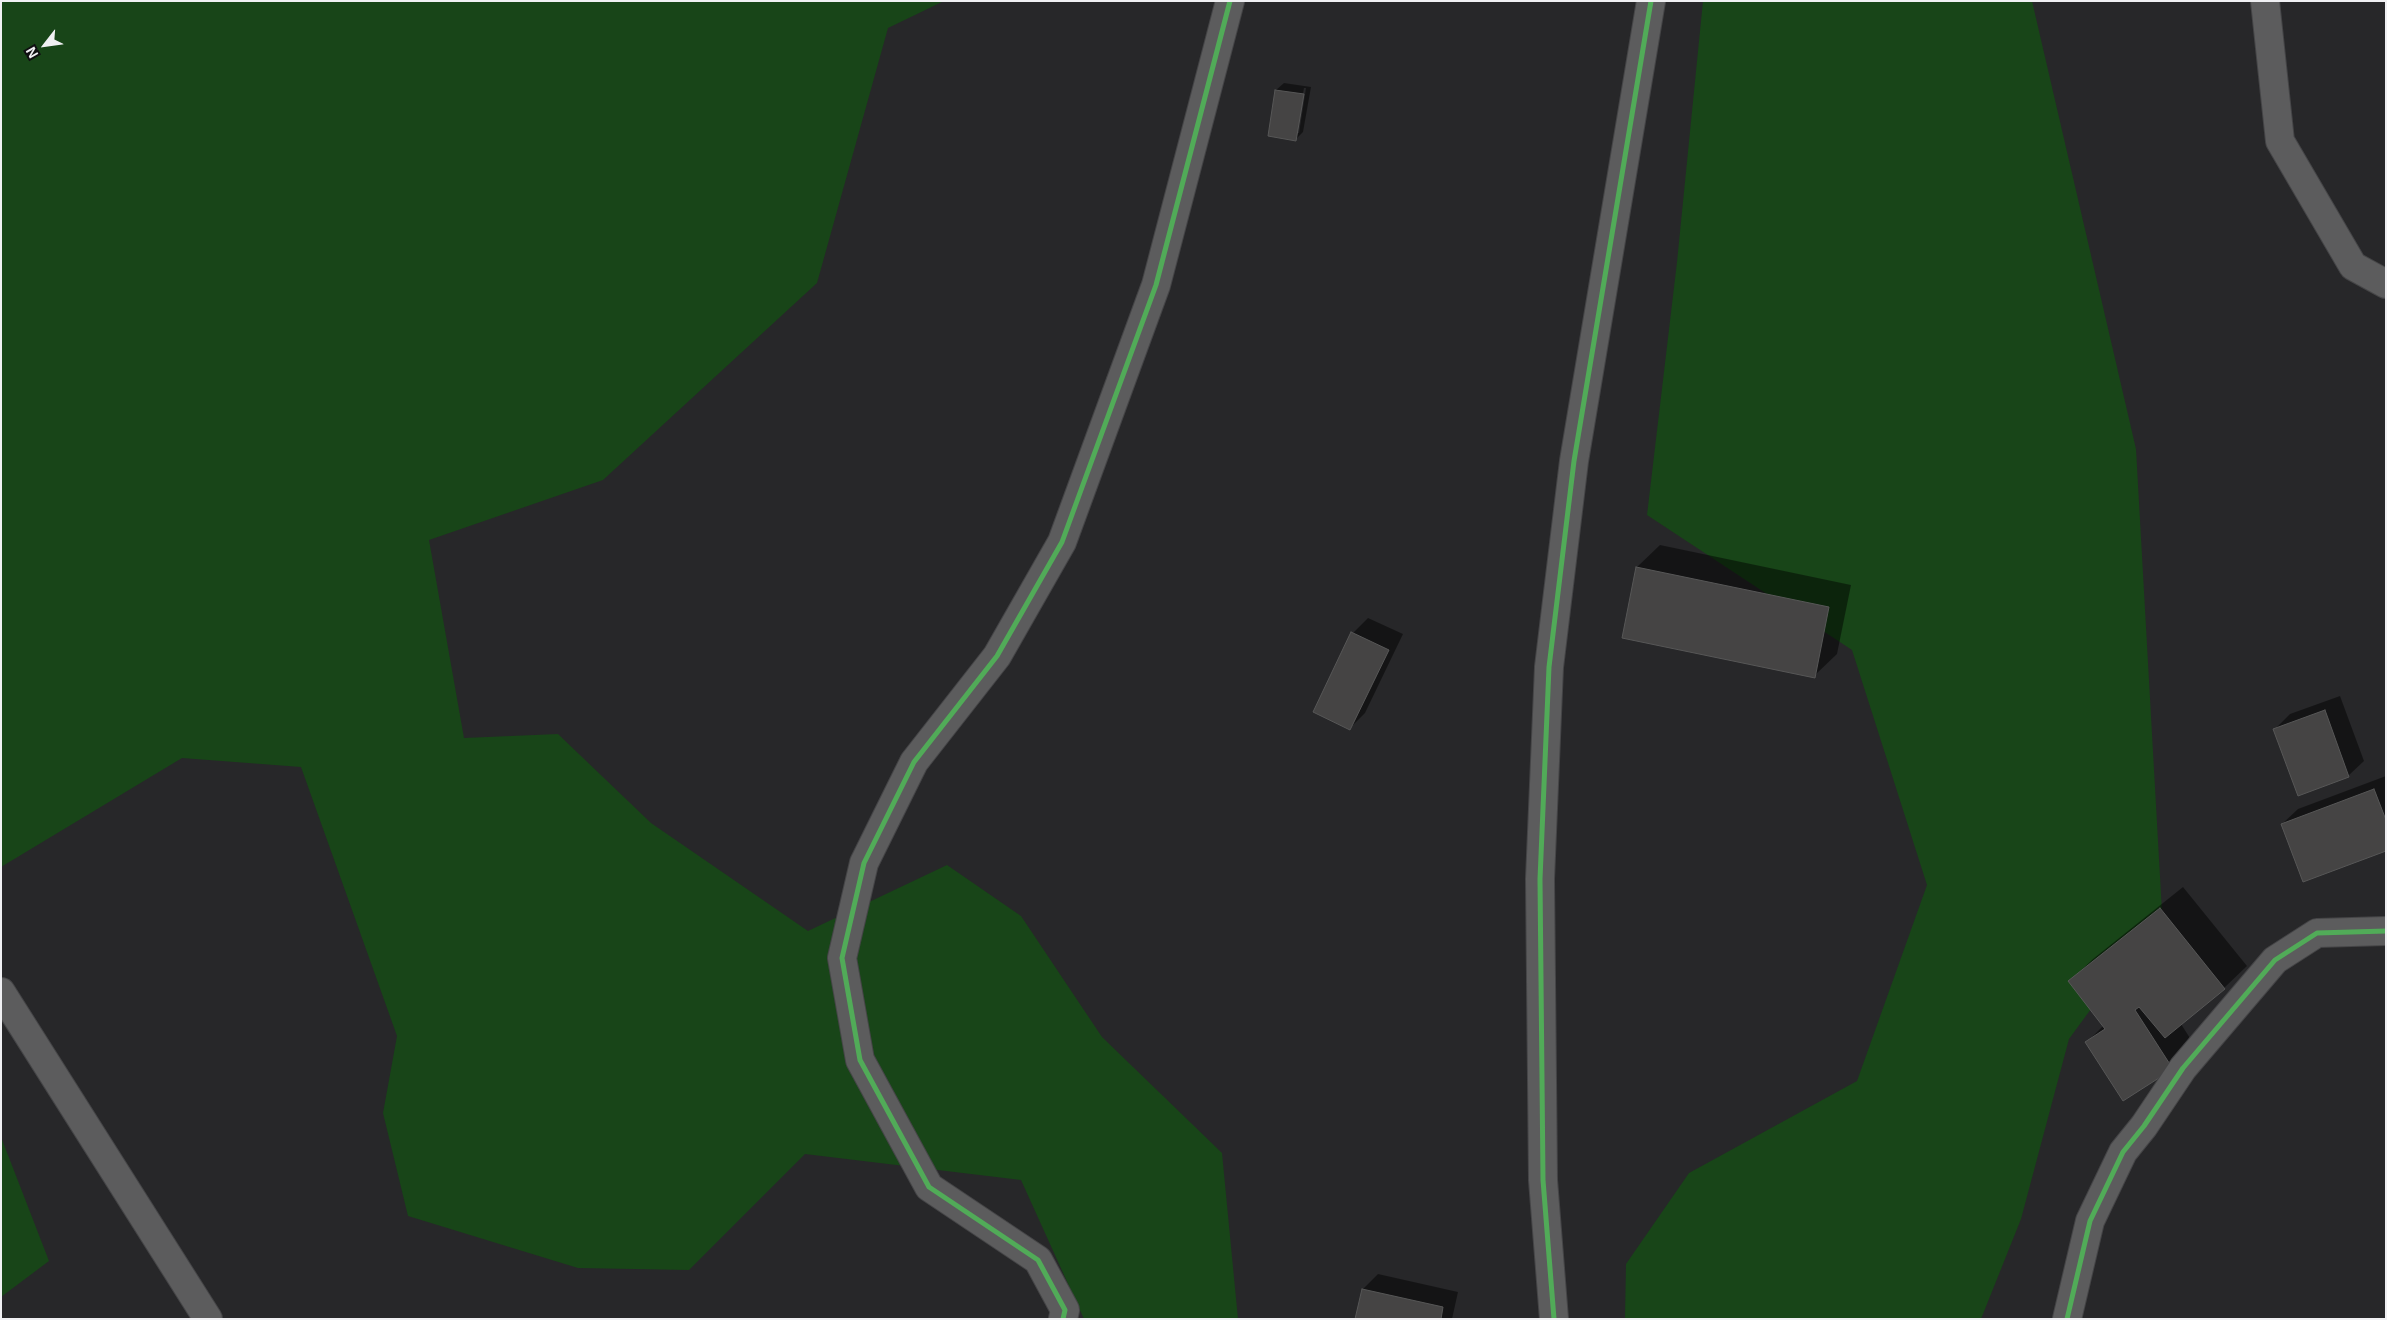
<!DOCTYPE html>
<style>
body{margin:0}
#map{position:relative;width:2387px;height:1320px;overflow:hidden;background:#272729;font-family:Helvetica,sans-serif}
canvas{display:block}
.frame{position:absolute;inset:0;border:2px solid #f0f0f3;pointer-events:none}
.north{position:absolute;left:20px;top:20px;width:50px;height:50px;-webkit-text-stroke:4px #0f0f11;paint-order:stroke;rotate:240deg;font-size:14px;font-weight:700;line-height:20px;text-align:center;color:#f0f0f3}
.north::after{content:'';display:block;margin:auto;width:18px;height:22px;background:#f0f0f3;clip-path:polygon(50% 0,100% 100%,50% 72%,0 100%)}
</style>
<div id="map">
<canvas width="2387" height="1320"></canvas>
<div class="frame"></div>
<div class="north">N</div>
</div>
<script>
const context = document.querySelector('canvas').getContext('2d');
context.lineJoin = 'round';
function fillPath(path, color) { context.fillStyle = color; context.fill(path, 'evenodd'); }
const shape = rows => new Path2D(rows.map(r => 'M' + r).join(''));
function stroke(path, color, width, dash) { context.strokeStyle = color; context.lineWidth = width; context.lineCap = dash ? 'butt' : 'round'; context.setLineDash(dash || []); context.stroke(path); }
fillPath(shape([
 [1,1,944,1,888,28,817,283,603,480,429,540,464,738,558,734,651,823,808,931,947,865,1021,916,1102,1037,1222,1153,1238,1319,1084,1319,1021,1180,805,1154,689,1270,578,1268,408,1216,383,1113,397,1036,301,767,182,758,1,867],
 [1703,1,2032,1,2136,449,2162,912,2069,1039,2021,1219,1981,1319,1625,1319,1626,1264,1689,1173,1857,1081,1927,885,1852,650,1647,515,1677,262],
 [1,1137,49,1261,1,1297]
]), '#184518');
fillPath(shape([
 [1284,83,1311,87,1303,132,1296,139,1276,90],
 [1304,88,1306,88,1299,133,1296,133],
 [1660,545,1851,585,1837,654,1814,676,1637,567],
 [1368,618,1403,634,1365,713,1350,728,1353,633],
 [2340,696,2364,761,2348,776,2275,729,2290,714],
 [2386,776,2386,850,2282,824,2298,809],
 [2183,887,2247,966,2224,988,2181,1024,2195,1046,2172,1068,2087,1042,2104,1025,2070,981,2093,959],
 [1378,1274,1458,1292,1452,1319,1356,1319,1363,1289]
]), '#0007');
const building = shape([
 [1275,90,1304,94,1296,141,1268,136,1275,90],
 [1636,567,1829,607,1815,678,1622,638,1636,567],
 [1351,632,1389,650,1350,730,1313,712,1351,632],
 [2325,710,2349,777,2298,796,2273,729,2325,710],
 [2374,789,2386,820,2386,851,2303,882,2281,824,2374,789],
 [2160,908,2225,989,2165,1038,2139,1007,2135,1010,2173,1069,2123,1101,2085,1042,2105,1029,2068,981,2160,908],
 [1362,1289,1443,1307,1441,1319,1355,1319,1362,1289]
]);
fillPath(building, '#454444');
stroke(building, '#575757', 1);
const street = shape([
 [2265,1,2280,141,2353,266,2386,284],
 [1,992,208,1319],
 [1063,1319,1065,1310,1038,1260,929,1187,860,1060,842,958,864,863,914,762,997,656,1062,542,1156,285,1230,1],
 [1554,1319,1543,1180,1540,879,1549,667,1574,461,1651,1],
 [2067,1319,2090,1221,2123,1152,2144,1126,2183,1068,2275,960,2317,933,2386,931]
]);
stroke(street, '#454547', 30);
stroke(street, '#5c5c5d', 28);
stroke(shape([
 [1063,1319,1065,1310,1038,1260,929,1187,860,1060,842,958,864,863,914,762,997,656,1062,542,1156,285,1230,1],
 [1554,1319,1543,1180,1540,879,1549,667,1574,461,1651,1],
 [2067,1319,2090,1221,2123,1152,2144,1126,2183,1068,2275,960,2317,933,2386,931]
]), '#51ab58', 5);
</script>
